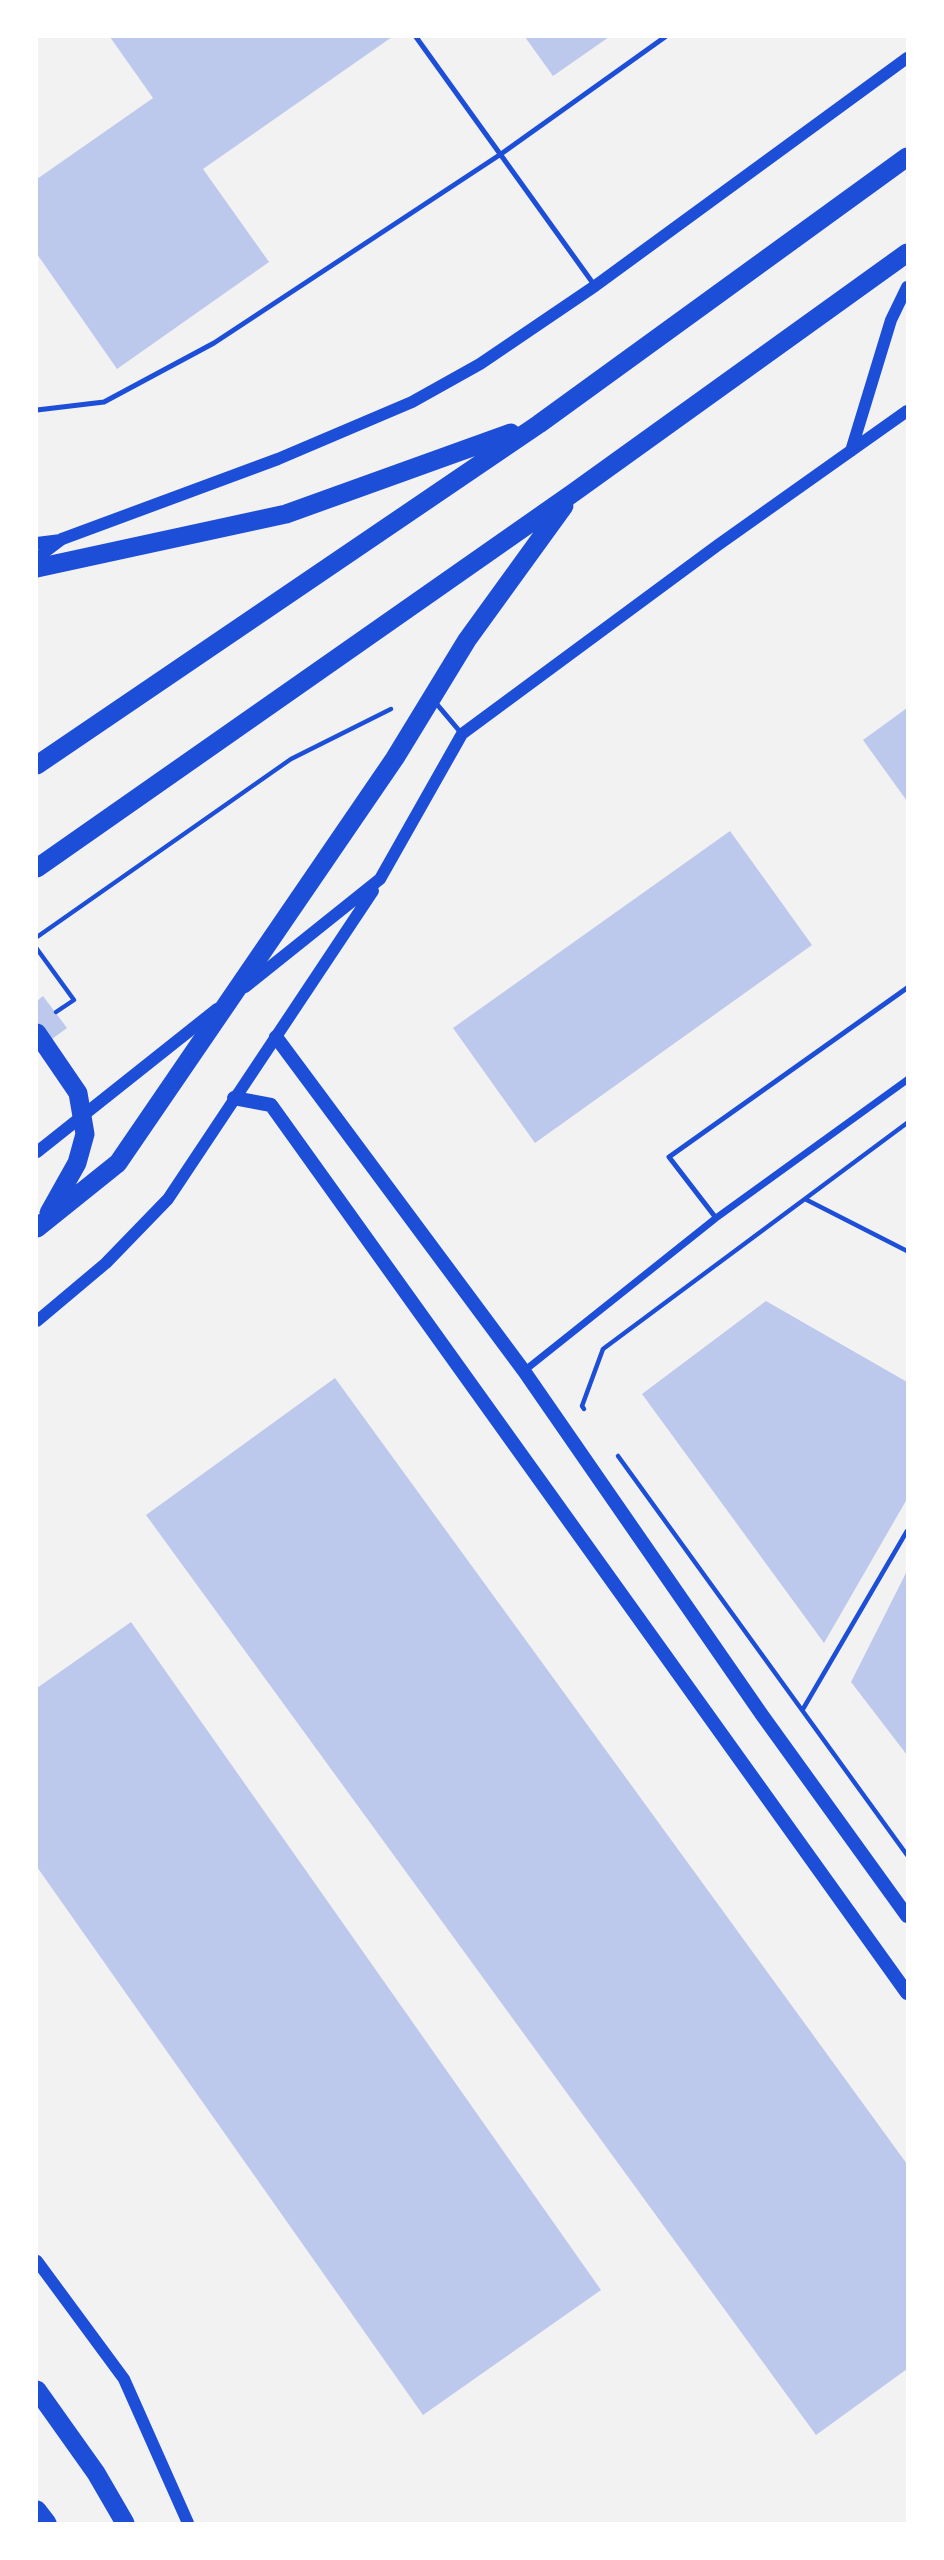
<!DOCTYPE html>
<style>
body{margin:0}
#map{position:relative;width:944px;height:2560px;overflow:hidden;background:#f2f2f2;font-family:"PT Sans Narrow",sans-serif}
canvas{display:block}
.frame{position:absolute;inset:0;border:38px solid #fff;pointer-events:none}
</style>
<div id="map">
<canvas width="944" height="2560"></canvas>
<div class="frame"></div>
</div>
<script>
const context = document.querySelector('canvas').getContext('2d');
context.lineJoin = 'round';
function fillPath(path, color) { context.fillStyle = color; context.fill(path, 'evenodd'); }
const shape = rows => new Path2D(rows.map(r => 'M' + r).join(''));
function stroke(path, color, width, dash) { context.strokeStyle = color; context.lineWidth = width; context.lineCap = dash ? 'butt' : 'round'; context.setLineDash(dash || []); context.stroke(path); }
fillPath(shape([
 [110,37,392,37,203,169,269,262,117,369,37,254,37,179,153,98],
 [525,37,609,37,553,76],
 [907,708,907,801,863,740],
 [730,831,812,945,535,1143,453,1028],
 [43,996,67,1028,37,1050,37,1001],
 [766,1301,907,1382,907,1499,824,1643,642,1394],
 [335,1378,907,2164,907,2369,816,2435,146,1515],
 [907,1571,907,1755,851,1682],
 [131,1622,601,2290,423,2415,37,1867,37,1688]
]), '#bdc9ec');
stroke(shape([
 [37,937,291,759,391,709],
 [37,949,74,1000,56,1012],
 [805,1199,907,1251],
 [584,1409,582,1406,603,1349,907,1123],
 [618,1456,907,1855],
 [803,1709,907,1531]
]), '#1d4ed8', 4.5);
stroke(shape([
 [416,37,595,286],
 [37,410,104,402,214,343,501,154,665,37],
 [435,702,462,734],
 [716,1218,669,1157,907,988]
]), '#1d4ed8', 5);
stroke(shape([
 [524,1371,716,1218,907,1080]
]), '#1d4ed8', 7);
stroke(shape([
 [851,451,891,320,907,287],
 [37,543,61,540],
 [37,558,62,539,278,459,412,402,480,364,595,286,907,58],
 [245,987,380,879,462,734,718,545,907,411],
 [37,1152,217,1009],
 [37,1321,106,1263,168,1199,373,891],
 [37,2261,124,2379,188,2523]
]), '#1d4ed8', 12);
stroke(shape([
 [276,1037,524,1371,762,1715,907,1916],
 [234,1098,271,1105,907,1993]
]), '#1d4ed8', 14);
stroke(shape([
 [37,568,286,514,511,433],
 [37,765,539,424,907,157],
 [37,868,573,493,907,253],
 [37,1033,78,1093,85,1134,77,1163,49,1213],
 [37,1228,118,1163,395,758,467,640,564,506],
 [37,2390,96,2473,125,2523],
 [37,2510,47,2523]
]), '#1d4ed8', 19);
</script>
